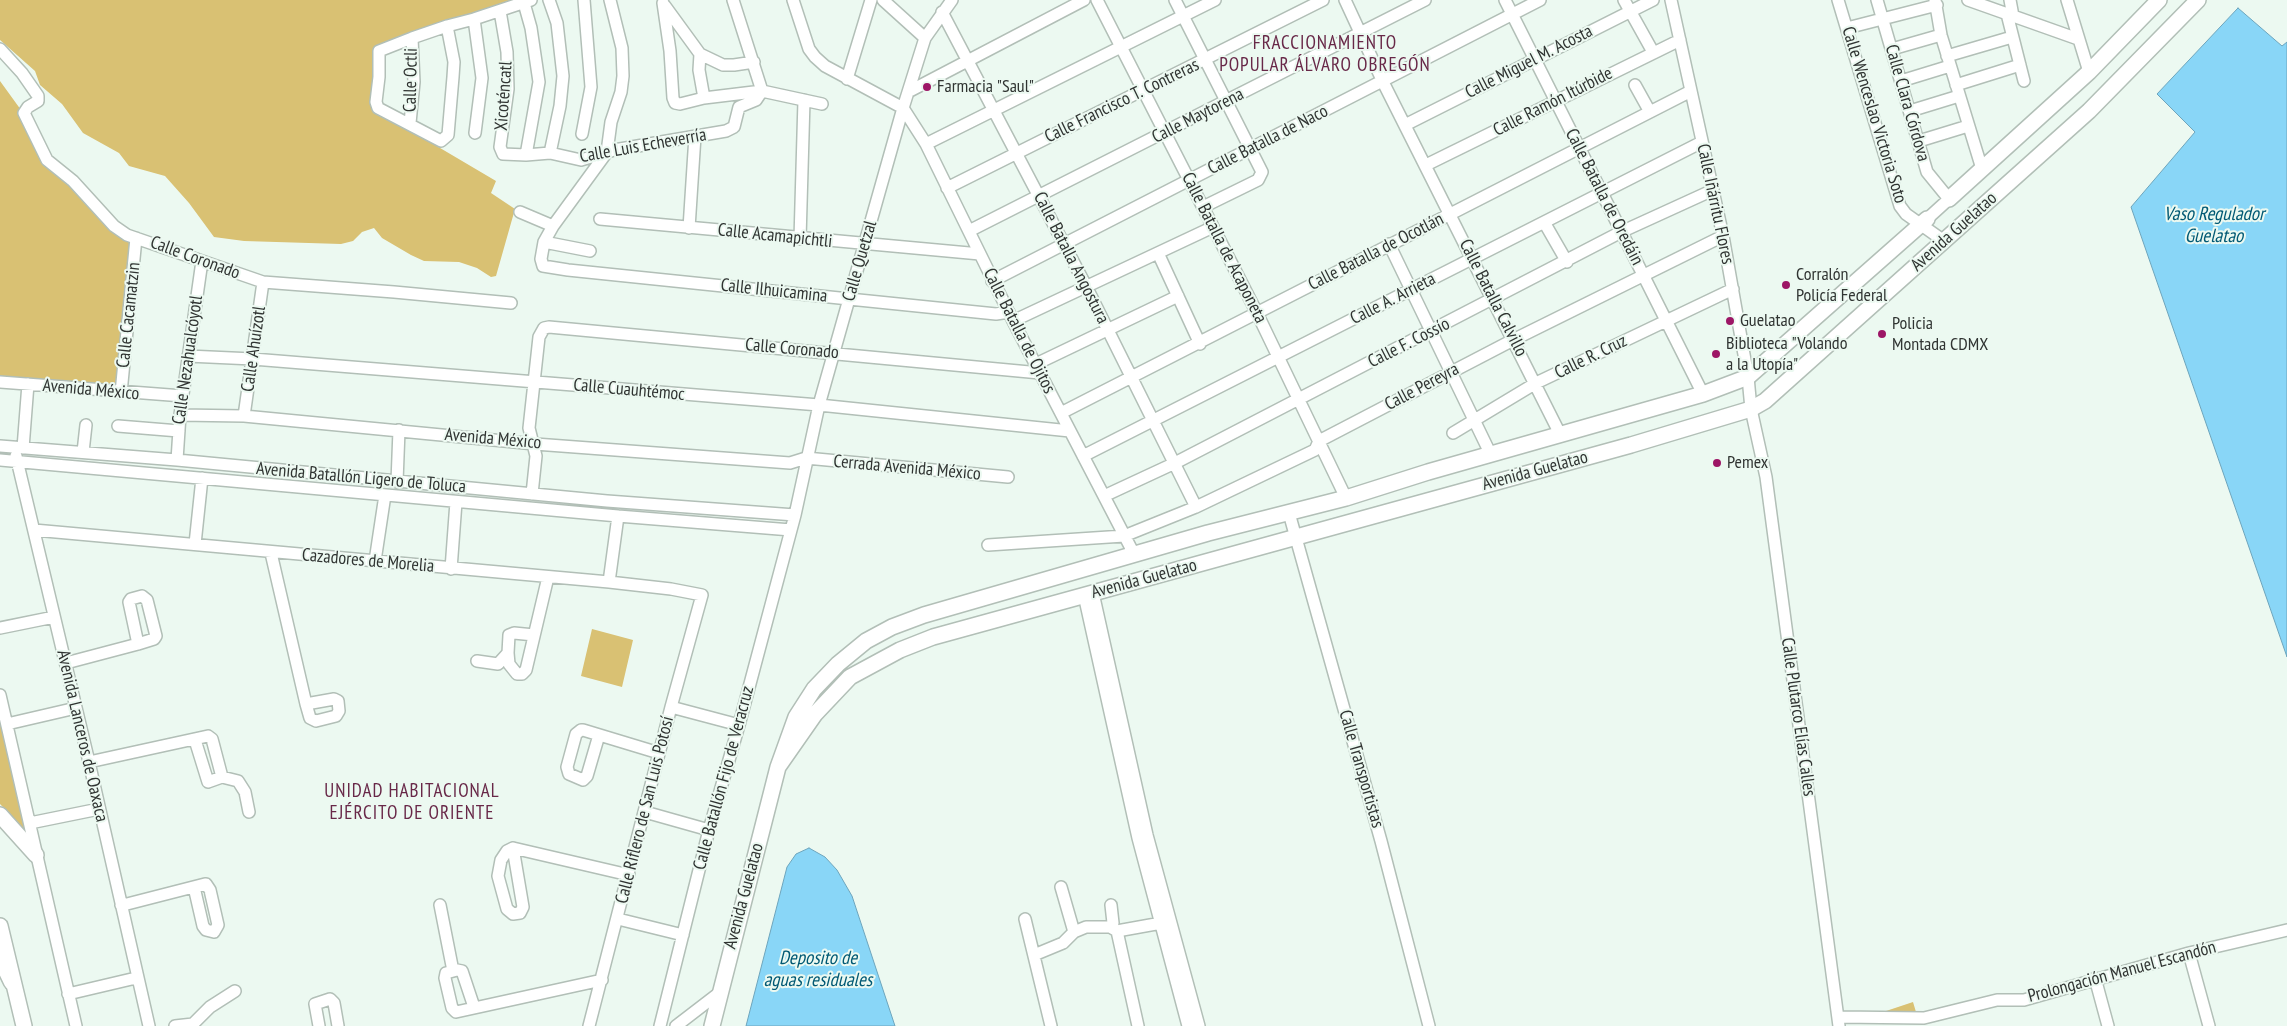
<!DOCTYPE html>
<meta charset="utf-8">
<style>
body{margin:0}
canvas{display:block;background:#ecf9f1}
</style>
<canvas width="2287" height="1026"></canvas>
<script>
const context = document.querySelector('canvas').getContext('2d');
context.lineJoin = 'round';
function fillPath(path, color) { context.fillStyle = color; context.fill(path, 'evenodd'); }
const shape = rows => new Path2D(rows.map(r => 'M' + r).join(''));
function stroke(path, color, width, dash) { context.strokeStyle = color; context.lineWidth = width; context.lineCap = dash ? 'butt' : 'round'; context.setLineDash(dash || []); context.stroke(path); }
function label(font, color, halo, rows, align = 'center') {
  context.font = font + ' "PT Sans Narrow",sans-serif'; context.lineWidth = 4; context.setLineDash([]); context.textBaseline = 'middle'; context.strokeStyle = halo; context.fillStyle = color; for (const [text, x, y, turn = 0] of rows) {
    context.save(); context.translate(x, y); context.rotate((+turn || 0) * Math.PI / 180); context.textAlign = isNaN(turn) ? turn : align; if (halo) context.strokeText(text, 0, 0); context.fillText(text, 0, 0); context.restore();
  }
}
fillPath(shape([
 [0,0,515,0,375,47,374,109,496,181,491,193,515,209,496,276,491,277,477,268,459,262,424,261,411,255,382,238,374,228,362,232,353,241,341,244,244,241,214,237,189,203,165,176,129,166,119,153,83,133,62,104,40,85,35,71,0,40],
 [0,81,21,110,18,115,45,165,71,184,133,246,119,391,0,376],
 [592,629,633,640,622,687,581,676],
 [0,720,27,832,0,804],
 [1913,1002,1916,1012,1883,1012]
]), '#d9c173');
const water = shape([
 [2238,8,2282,46,2287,42,2287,657,2131,207,2195,132,2157,94,2238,8],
 [809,848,825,857,837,870,852,896,895,1026,746,1026,787,867,796,854,809,848]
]);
fillPath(water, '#89d6f7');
stroke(water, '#6ea5bc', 1);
const minor = shape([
 [549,0,557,23,563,76,560,106,550,153],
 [610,0,622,48,623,76,621,92,611,122,607,152,553,226,544,242,541,259,543,266,568,270,849,299,996,314,1009,312],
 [733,0,762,91],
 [793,0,809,49,815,57,825,66,903,108,926,144,1013,321,1134,554],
 [883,0,925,38],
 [1097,0,1257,313,1346,498],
 [1175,0,1262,172,1258,180,1203,207],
 [1345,0,1383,82,1560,434],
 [1505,0,1703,394],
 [1624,0,1653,52],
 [1671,0,1723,236,1748,377,1751,409,1766,477,1839,1026],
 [1838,0,1900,206,1906,214,1944,241],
 [1877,0,1927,172,1949,199,1927,219],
 [1935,0,1941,35,1982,169],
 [1968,0,2078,39],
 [2010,0,2013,16],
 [2067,0,2089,72],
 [524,3,531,28,539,82,526,155],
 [663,3,670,51,673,98,675,103,680,104,704,98,762,91,822,104],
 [665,6,700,54,723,65,734,65,754,62],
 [500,11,507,52,508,89,500,147,503,154,526,155,550,153,581,160,614,150,726,131,734,127,739,107,756,100,762,91],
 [942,12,1086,286,1196,507],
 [2007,14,2024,81],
 [474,19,482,78,475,133],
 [447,26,454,62,453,77,448,135,441,141,378,108,376,102,379,77,379,51,412,38,447,26,474,19,531,0],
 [1847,28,1937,5],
 [0,49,22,73,38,96,38,101,28,107,24,113,47,160,73,181,114,226,127,235,263,282,394,292,511,303],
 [1892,49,1941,35],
 [700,54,699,70,704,98],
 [1947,56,2012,37],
 [847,79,871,0],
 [1901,81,1950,66],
 [1635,85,1650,112],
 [1956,85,2020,65],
 [908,92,1084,0],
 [1910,111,1959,96],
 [410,123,414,82,412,38],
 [1405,125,1653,0],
 [582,134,591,87,584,0],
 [1919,141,1968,126],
 [926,144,1215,0],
 [1426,165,1680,40],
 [947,188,1323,0],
 [520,212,553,226],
 [600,219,980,254],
 [1544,222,1567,262],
 [689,228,695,136],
 [969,231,1425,0],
 [800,239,804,100],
 [544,242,590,251],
 [1389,244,1491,455],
 [1158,253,1200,344],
 [992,281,1540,0],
 [1013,321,1213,227],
 [188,356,253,359,819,405,1070,431],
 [1036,364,1178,296],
 [0,382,183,396],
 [121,393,136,238],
 [1061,413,1691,91],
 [180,415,244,416,535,444,790,463,806,458,1008,477],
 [244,416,263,282],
 [118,426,179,431],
 [1453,433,1536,383,1733,289],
 [0,446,177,460,607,501,795,515],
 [23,448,28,384],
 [83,452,86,425],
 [16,456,89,762,149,1026],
 [1083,456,1702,142],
 [0,460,618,516,791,530],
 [177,460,180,415,202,261],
 [397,482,399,430],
 [532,494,536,456,529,428,539,337,544,328,549,327,1040,373],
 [1104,496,1175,463,1621,232,1713,190],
 [1289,513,1381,841,1429,1026],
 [34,530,609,582,671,589,702,595,671,707,589,1026],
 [195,544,202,478],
 [988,545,1124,536,1196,507,1315,450,1319,441,1513,340,1723,236],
 [271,553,306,704,310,718,316,721,336,716,339,711,338,701,334,699,306,704],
 [375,561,385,495],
 [451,569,456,502],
 [609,582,618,516],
 [1093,593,1147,835,1199,1026],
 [1084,595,1138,838,1188,1026],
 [0,628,54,617],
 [534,635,514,633,509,635,508,653,509,664,517,674,522,674,526,670,548,577],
 [477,661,498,664,508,653],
 [66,663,138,644,154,639,156,636,147,600,142,596,131,599,129,602,138,644],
 [0,695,76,1026],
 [671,707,739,725],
 [7,724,76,708],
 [599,735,587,776,583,780,569,774,567,767,576,734,581,730,583,730,659,753],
 [195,740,208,782,222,777,238,781,245,792,249,812],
 [89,762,208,736,212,739,222,777],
 [645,812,709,830],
 [30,823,99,809],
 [513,848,523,907,520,913,513,914,507,909,498,876,501,860,507,851,513,848,629,875],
 [121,905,127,904,205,884,206,884,210,890,218,925,214,932,206,930,203,926,194,887],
 [440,905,453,971],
 [1111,905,1113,923,1110,927,1117,931,1138,1026],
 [618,919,683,935],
 [1025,919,1051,1026],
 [1117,931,1167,922],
 [1074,932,1086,927,1110,927],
 [2189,953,2209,1026],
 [1034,955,1063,943,1074,932,1061,887],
 [2095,978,2108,1026],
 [68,994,136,978],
 [474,1007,462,971,457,970,446,973,445,978,452,1008,456,1012,602,980],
 [1839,1017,1924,1018,1997,1000,2024,1000,2189,953,2287,930],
 [175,1026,193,1024,210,1007,235,991],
 [319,1026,315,1004,330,999,334,1003,338,1026],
 [660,1026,709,830,739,725,795,515,819,405,903,108,925,38,952,0],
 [676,1026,719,993]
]);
const major = shape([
 [1949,199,2089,72,2159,0],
 [778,767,815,714,850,677,900,650,933,637,1631,445,1751,409,1765,401,2089,111,2198,0],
 [0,815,36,855],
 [0,926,24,1026],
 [712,1026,778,767,796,717,814,689,838,664,866,641,892,627,924,615,1208,533,1346,498,1428,472,1703,394,1748,377,1927,219]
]);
const highway = shape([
 [0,957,12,982]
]);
stroke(minor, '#b2bfb7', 14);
stroke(major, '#b2bfb7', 18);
stroke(highway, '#b2bfb7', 19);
stroke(minor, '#fff', 11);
stroke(major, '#fff', 15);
stroke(highway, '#fff', 16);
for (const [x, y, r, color] of [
 [927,87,5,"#9d1666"],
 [1786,285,5,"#9d1666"],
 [1730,321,5,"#9d1666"],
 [1882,334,5,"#9d1666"],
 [1716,354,5,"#9d1666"],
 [1717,463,5,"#9d1666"]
]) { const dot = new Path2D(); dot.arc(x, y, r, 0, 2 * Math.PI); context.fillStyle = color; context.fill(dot); stroke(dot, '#ecf9f1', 2); }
label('18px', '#303432', '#ecf9f1', [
 ["Calle Miguel M. Acosta",1529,62,-27],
 ["Calle Octli",411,80,-89],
 ["Xicoténcatl",504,96,-86],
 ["Calle Francisco T. Contreras",1122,101,-26],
 ["Calle Ramón Itúrbide",1553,102,-27],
 ["Calle Clara Córdova",1907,103,74],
 ["Calle Wenceslao Victoria Soto",1874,115,73],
 ["Calle Maytorena",1198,116,-27],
 ["Calle Batalla de Naco",1268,140,-27],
 ["Calle Luis Echeverría",643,146,-10],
 ["Calle Batalla de Oredáin",1604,197,63],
 ["Calle Iñárritu Flores",1715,204,78],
 ["Avenida Guelatao",1954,232,-42],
 ["Calle Acamapichtli",775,236,6],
 ["Calle Batalla de Acaponeta",1224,248,63],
 ["Calle Batalla de Ocotlán",1376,252,-27],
 ["Calle Coronado",195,258,20],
 ["Calle Batalla Angostura",1071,258,63],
 ["Calle Quetzal",860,261,-74],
 ["Calle Ilhuicamina",774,291,6],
 ["Calle Batalla Calvillo",1493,298,63],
 ["Calle A. Arrieta",1393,299,-27],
 ["Calle Cacamatzin",129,315,-84],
 ["Calle Batalla de Ojitos",1019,331,63],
 ["Calle F. Cossío",1409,343,-27],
 ["Calle Ahuízotl",254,349,-82],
 ["Calle Coronado",792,349,5],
 ["Calle R. Cruz",1591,357,-26],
 ["Calle Nezahualcóyotl",188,360,-82],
 ["Calle Pereyra",1422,387,-28],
 ["Avenida México",91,390,5],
 ["Calle Cuauhtémoc",629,390,5],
 ["Avenida México",493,439,5],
 ["Cerrada Avenida México",907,468,5],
 ["Avenida Guelatao",1535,471,-15],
 ["Avenida Batallón Ligero de Toluca",361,478,5],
 ["Cazadores de Morelia",368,561,5],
 ["Avenida Guelatao",1144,579,-15],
 ["Calle Plutarco Elías Calles",1798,717,82],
 ["Avenida Lanceros de Oaxaca",82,736,77],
 ["Calle Transportistas",1361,769,74],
 ["Calle Batallón Fijo de Veracruz",724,778,-75],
 ["Calle Riflero de San Luis Potosí",645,810,-76],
 ["Avenida Guelatao",744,896,-75],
 ["Prolongación Manuel Escandón",2122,972,-15]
]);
label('18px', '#303432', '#ecf9f1', [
 ["Farmacia \"Saul\"",937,87],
 ["Corralón",1796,275],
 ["Policía Federal",1796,296],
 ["Guelatao",1740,321],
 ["Policia",1892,324],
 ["Montada CDMX",1892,345],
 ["Biblioteca \"Volando",1726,344],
 ["a la Utopía\"",1726,365],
 ["Pemex",1727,463]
], 'left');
context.letterSpacing = '1px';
label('19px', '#682848', '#ecf9f1', [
 ["FRACCIONAMIENTO",1325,44],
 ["POPULAR ÁLVARO OBREGÓN",1325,66],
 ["UNIDAD HABITACIONAL",412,792],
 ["EJÉRCITO DE ORIENTE",412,814]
]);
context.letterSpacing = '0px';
label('italic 19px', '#005974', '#ecf9f1', [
 ["Vaso Regulador",2214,215],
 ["Guelatao",2214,237],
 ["Deposito de",818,959],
 ["aguas residuales",818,981]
]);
</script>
